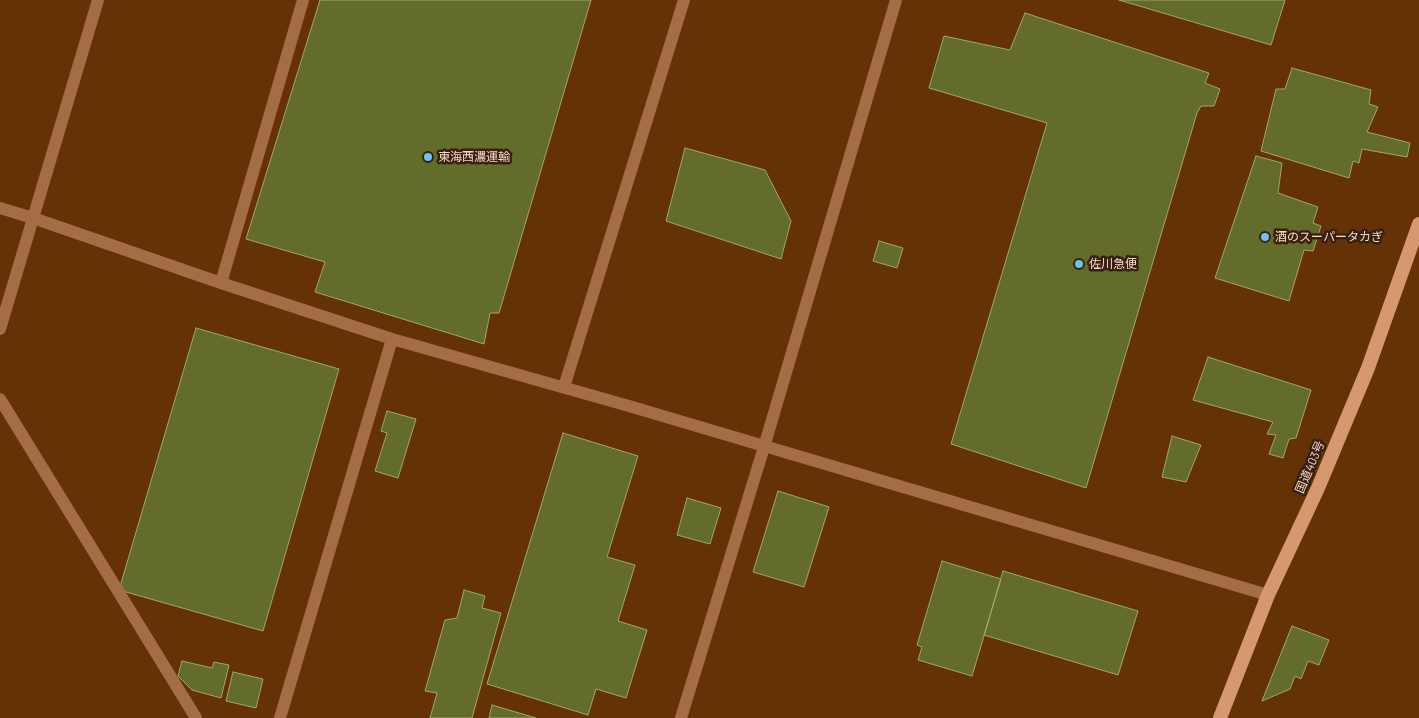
<!DOCTYPE html>
<meta charset="utf-8">
<style>
body{margin:0}
canvas{display:block;background:#643204}
</style>
<canvas width="1419" height="718"></canvas>
<script>
const context = document.querySelector('canvas').getContext('2d');
context.lineJoin = 'round';
function fillPath(path, color) { context.fillStyle = color; context.fill(path, 'evenodd'); }
const shape = rows => new Path2D(rows.map(r => 'M' + r).join(''));
function stroke(path, color, width, dash) { context.strokeStyle = color; context.lineWidth = width; context.lineCap = dash ? 'butt' : 'round'; context.setLineDash(dash || []); context.stroke(path); }
function label(font, color, halo, rows, align = 'center') {
  context.font = font + ' Barlow,"Noto Sans JP",sans-serif'; context.lineWidth = 5; context.setLineDash([]); context.textBaseline = 'middle'; context.strokeStyle = halo; context.fillStyle = color; for (const [text, x, y, turn = 0] of rows) {
    context.save(); context.translate(x, y); context.rotate((+turn || 0) * Math.PI / 180); context.textAlign = isNaN(turn) ? turn : align; if (halo) context.strokeText(text, 0, 0); context.fillText(text, 0, 0); context.restore();
  }
}
const building = shape([
 [320,0,591,0,499,313,490,313,484,344,315,292,325,262,246,239,320,0],
 [1119,0,1285,0,1271,45,1119,0],
 [1025,13,1209,73,1205,83,1220,89,1214,106,1201,106,1197,113,1086,488,951,444,1047,123,929,88,944,36,1010,50,1025,13],
 [1292,68,1371,90,1369,104,1378,107,1367,132,1410,143,1407,157,1362,149,1359,163,1353,161,1349,178,1261,151,1276,89,1285,89,1292,68],
 [685,148,765,170,791,221,781,259,666,221,685,148],
 [1256,156,1282,163,1278,193,1318,207,1313,223,1321,226,1313,251,1304,250,1289,301,1215,278,1256,156],
 [879,241,903,248,897,268,873,261,879,241],
 [196,328,339,369,263,631,119,590,196,328],
 [1208,357,1311,390,1296,438,1289,439,1283,458,1269,454,1276,435,1267,434,1273,422,1193,400,1208,357],
 [387,411,416,419,398,478,375,471,387,433,381,431,387,411],
 [563,433,638,456,607,557,635,565,618,621,647,630,626,698,596,689,588,715,487,684,563,433],
 [1172,436,1201,445,1186,482,1162,477,1172,436],
 [778,491,829,507,804,587,753,572,778,491],
 [687,498,721,508,710,544,677,535,687,498],
 [942,561,1001,579,972,676,918,660,922,647,917,645,942,561],
 [1003,571,1138,611,1118,675,984,635,1003,571],
 [464,590,485,596,482,608,501,613,472,718,430,718,437,693,425,691,445,620,457,618,464,590],
 [1292,626,1329,640,1319,665,1308,661,1301,679,1295,676,1290,689,1262,701,1292,626],
 [182,661,212,668,214,662,229,665,221,698,192,690,178,676,182,661],
 [233,672,263,679,256,708,226,701,233,672],
 [492,705,536,718,489,718,492,705]
]);
fillPath(building, '#646c2a');
stroke(building, '#9fa866', 1);
stroke(shape([
 [0,208,33,218],
 [221,283,303,0],
 [0,329,98,0],
 [564,387,684,0],
 [0,399,196,718]
]), '#a46d45', 12);
stroke(shape([
 [33,218,221,283,392,339,629,406,1268,595],
 [280,718,392,339],
 [681,718,764,447,896,0]
]), '#a46d45', 12);
stroke(shape([
 [1220,718,1268,595,1318,488,1368,368,1419,224]
]), '#d6986d', 14);
for (const [x, y, r, color] of [
 [428,157,5,"#6dc2f3"],
 [1265,237,5,"#6dc2f3"],
 [1079,264,5,"#6dc2f3"]
]) { const dot = new Path2D(); dot.arc(x, y, r, 0, 2 * Math.PI); context.fillStyle = color; context.fill(dot); stroke(dot, '#382111', 2); }
label('12px', '#f8d8c4', '#382111', [
 ["東海西濃運輸",438,157],
 ["酒のスーパータカぎ",1275,237],
 ["佐川急便",1089,264]
], 'left');
label('12px', '#f8d8c4', '#382111', [
 ["国道403号",1310,467,-67]
]);
</script>
